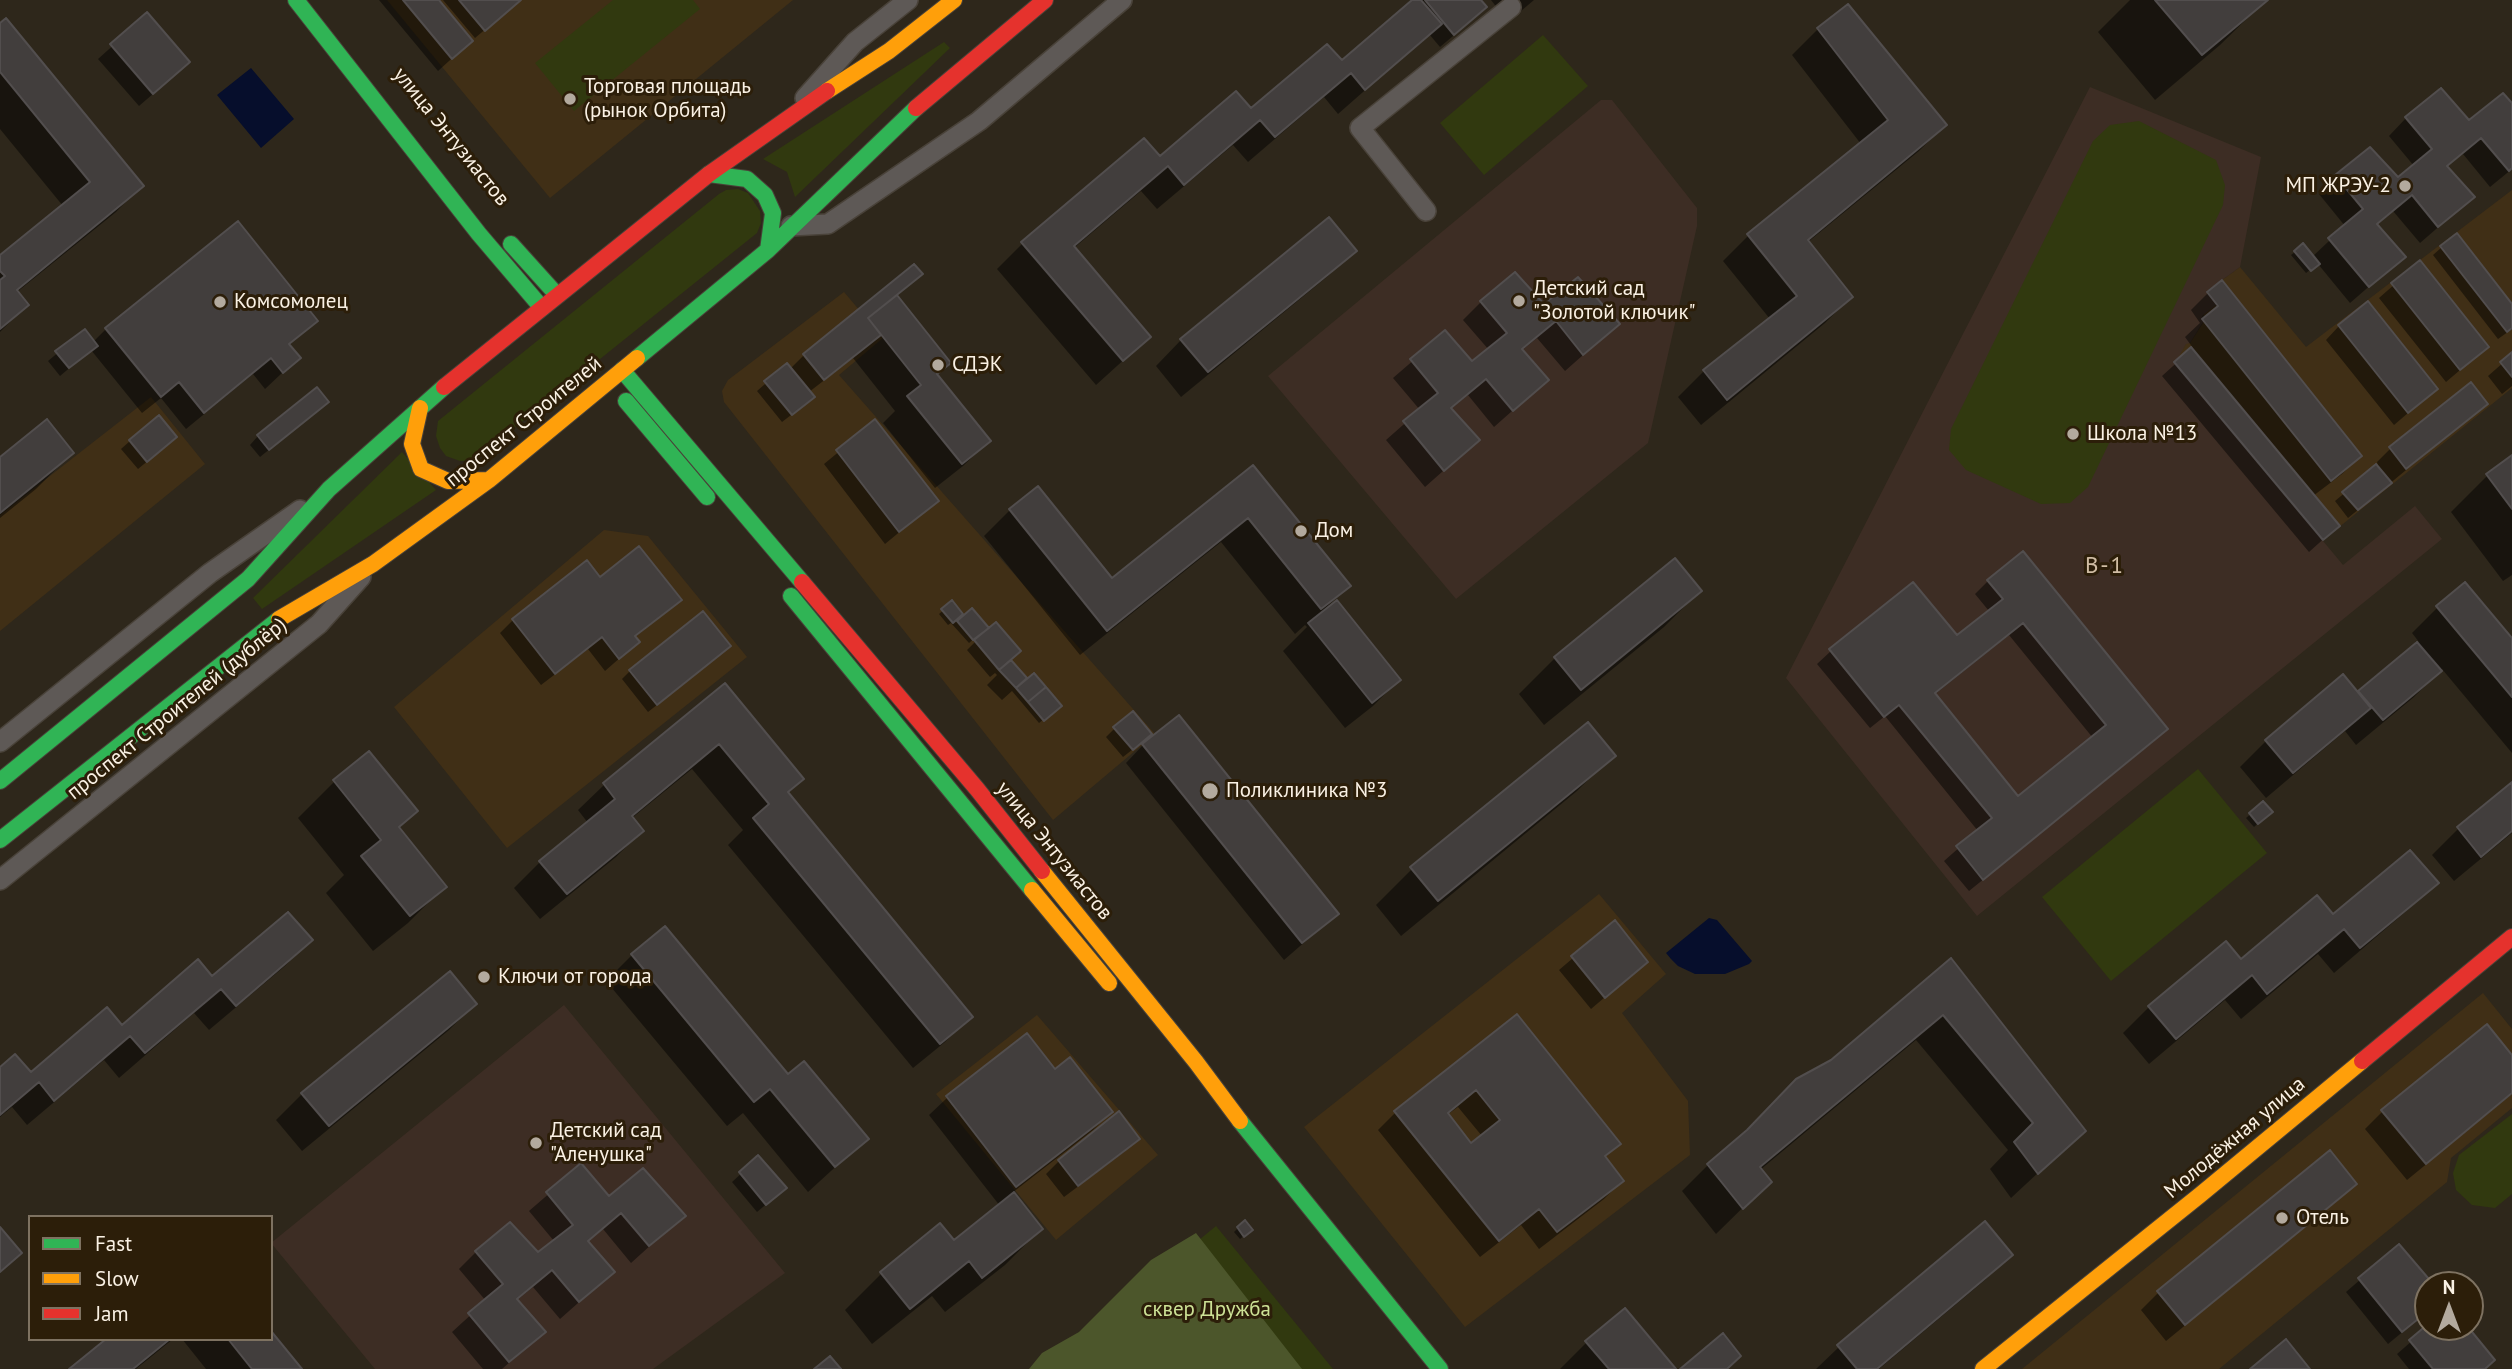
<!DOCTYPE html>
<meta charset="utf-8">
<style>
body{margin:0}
#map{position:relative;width:2512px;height:1369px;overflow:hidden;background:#2e271b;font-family:"PT Sans",sans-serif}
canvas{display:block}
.legend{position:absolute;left:28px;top:1215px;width:245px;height:126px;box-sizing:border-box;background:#2c1e09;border:2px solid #7e7261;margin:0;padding:9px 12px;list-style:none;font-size:21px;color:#faf1e4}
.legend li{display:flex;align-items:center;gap:14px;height:35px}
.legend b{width:35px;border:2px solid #7e7261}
.north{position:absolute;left:2414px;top:1271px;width:70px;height:70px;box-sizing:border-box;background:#2c1e09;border:2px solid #7e7261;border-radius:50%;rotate:0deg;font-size:19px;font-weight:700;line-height:28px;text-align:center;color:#faf1e4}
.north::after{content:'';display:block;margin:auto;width:24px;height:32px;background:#b3aa9e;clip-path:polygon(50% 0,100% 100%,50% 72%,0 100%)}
</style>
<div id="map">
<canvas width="2512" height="1369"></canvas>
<ul class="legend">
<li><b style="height:9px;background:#30b455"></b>Fast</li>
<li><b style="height:9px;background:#ff9f0a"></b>Slow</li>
<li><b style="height:9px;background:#e5322d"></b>Jam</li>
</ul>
<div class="north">N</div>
</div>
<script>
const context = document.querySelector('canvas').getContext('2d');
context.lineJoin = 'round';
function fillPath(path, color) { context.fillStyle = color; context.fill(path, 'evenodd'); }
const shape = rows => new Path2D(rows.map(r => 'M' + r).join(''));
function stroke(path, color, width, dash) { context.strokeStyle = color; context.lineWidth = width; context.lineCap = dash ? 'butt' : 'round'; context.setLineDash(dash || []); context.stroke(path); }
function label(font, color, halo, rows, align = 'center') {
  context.font = font + ' "PT Sans",sans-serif'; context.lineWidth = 6; context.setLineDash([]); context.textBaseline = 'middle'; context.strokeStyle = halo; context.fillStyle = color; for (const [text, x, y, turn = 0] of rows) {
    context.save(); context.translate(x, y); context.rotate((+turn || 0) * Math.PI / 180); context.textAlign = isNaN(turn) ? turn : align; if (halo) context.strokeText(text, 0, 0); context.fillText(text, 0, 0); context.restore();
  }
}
fillPath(shape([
 [387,0,793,0,550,198],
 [2512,190,2512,388,2323,540,2174,362,2186,343,2190,343,2203,323,2207,291,2240,267,2306,347],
 [844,292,883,338,839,375,1155,734,1053,820,724,402,722,391,728,380],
 [151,397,205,464,0,631,0,515],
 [604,530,648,536,747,657,507,848,394,707],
 [1599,894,1666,974,1622,1013,1688,1101,1690,1155,1465,1327,1304,1127],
 [2483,993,2512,1029,2512,1108,2451,1158,2447,1182,2219,1369,2022,1369],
 [1037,1015,1158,1155,1056,1240,936,1094]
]), '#402f16');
fillPath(shape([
 [2090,87,2261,157,2240,267,2207,291,2217,304,2202,316,2203,322,2190,343,2186,344,2175,363,2343,565,2415,506,2442,539,1977,916,1786,678],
 [1601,100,1612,100,1697,208,1697,226,1648,443,1456,599,1268,376],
 [564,1005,785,1273,653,1369,375,1369,271,1243]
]), '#3d2d24');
fillPath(shape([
 [613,0,693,0,700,9,574,111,535,63],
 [1543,35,1588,86,1484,175,1440,123],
 [944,42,950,48,795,197,787,172,763,159],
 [2139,121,2216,160,2225,185,2223,205,2088,487,2070,503,2041,504,1966,470,1949,450,1951,429,2093,141,2110,125],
 [738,189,748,193,760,211,761,223,757,233,473,461,460,461,446,456,440,448,436,436,438,421,719,194,726,190],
 [402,452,436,490,262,609,253,598],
 [2198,769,2267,853,2111,981,2042,897],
 [2512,1114,2512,1194,2495,1208,2472,1205,2456,1190,2453,1173,2459,1155],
 [1216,1226,1333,1369,1042,1369]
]), '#31390f');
fillPath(shape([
 [1196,1233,1302,1369,1029,1369,1042,1353,1079,1332,1151,1260]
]), '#4c562b');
fillPath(shape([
 [251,68,294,119,261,148,217,95],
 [1709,918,1717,920,1752,961,1749,964,1725,974,1695,974,1678,966,1671,959,1666,953]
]), '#060e2c');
fillPath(shape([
 [379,0,437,0,471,41,438,71],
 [443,0,520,0,475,38],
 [1414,0,1479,0,1472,20,1440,47,1429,34,1338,114,1324,97,1248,162,1233,145,1157,209,1141,191,1074,248,1149,337,1096,385,997,269,1023,243,1160,159,1342,63],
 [1491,0,1534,0,1508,22],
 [2130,0,2266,0,2220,45,2155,100,2098,32],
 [147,15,175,75,139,106,98,59],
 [0,25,141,186,116,212,17,292,27,305,0,332,0,257,63,206,0,129],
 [1818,29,1945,125,1919,151,1808,242,1851,297,1825,323,1701,425,1678,397,1704,371,1770,319,1723,261,1749,235,1861,144,1792,55],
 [2512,106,2512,169,2490,187,2463,154,2446,167,2473,197,2420,243,2393,211,2376,226,2403,257,2350,303,2318,264,2306,273,2291,255,2295,252,2312,257,2345,226,2319,194,2370,149,2397,180,2414,166,2389,136,2406,118,2469,123],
 [237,224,316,320,288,346,298,358,265,389,253,374,186,429,161,398,142,413,91,350,60,376,48,361,84,331,93,342,106,329],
 [2442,247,2512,307,2512,329,2498,339,2433,255],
 [1354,250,1328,276,1181,397,1156,366,1181,340],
 [2420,262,2487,347,2446,382,2379,298],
 [914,266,920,274,895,296,949,363,936,375,989,441,963,466,935,488,883,423,895,411,853,358,809,392,804,405,782,422,757,391,787,365,790,369,804,355],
 [2208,293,2360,456,2342,474,2313,496,2338,526,2309,552,2162,376,2193,348,2185,337,2200,323,2191,310],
 [1481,302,1544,307,1618,324,1565,371,1537,338,1521,351,1547,380,1494,427,1468,395,1451,409,1478,440,1425,487,1386,440,1420,410,1393,378,1445,333,1472,364,1489,350,1463,320],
 [2339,326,2436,389,2394,425,2326,340],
 [2512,355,2512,386,2502,394,2488,376],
 [2470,385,2486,404,2348,518,2335,501,2378,465,2377,462,2390,449],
 [318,410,260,457,250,445,258,436],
 [875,422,937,501,885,544,824,464],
 [130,441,167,445,138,469,121,449],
 [72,453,36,489,0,518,0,459],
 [2512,457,2512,575,2503,581,2451,512,2487,476],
 [1253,467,1348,586,1326,608,1399,680,1373,706,1345,728,1283,651,1307,627,1305,625,1295,634,1221,542,1080,655,984,536,1010,510,1112,580],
 [1674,560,1700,591,1664,627,1544,725,1519,694,1555,658],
 [600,579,680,600,634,638,638,642,605,671,588,649,541,685,500,633,513,620],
 [1988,581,2166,729,2153,742,1969,891,1944,861,1978,831,1885,716,1870,728,1817,664,1831,651,1956,637,1989,611,1975,594],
 [2009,635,2093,738,2018,799,1934,695],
 [952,603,964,617,972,611,1027,681,1060,706,1039,723,1012,691,1002,700,987,685,997,675,995,673,990,677,967,650,978,639,976,637,969,643,951,623,948,625,939,614],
 [2437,608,2512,640,2512,753,2442,669,2414,697,2356,745,2345,731,2266,798,2240,767,2266,741,2358,694,2419,642,2412,633],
 [720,655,648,712,622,679,630,671],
 [725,686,787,793,971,1016,945,1042,913,1068,728,845,743,830,692,769,632,818,642,831,616,857,540,919,514,888,540,862,588,823,578,810,604,785],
 [1115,728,1142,742,1123,757,1106,737],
 [1143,745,1337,914,1284,960,1126,763],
 [369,753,416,811,398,829,444,887,408,923,373,951,326,893,344,875,298,818,334,782],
 [1613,755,1577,791,1401,936,1376,905,1412,869],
 [2512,784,2512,833,2454,881,2432,855,2458,829],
 [2263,803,2270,812,2254,827,2246,818],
 [2436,883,2410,908,2334,973,2318,954,2241,1019,2225,1000,2149,1064,2123,1033,2149,1007,2333,917],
 [1614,923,1646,962,1591,1009,1559,970],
 [310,940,285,966,209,1030,194,1013,119,1078,104,1060,27,1125,12,1107,0,1117,0,1069,30,1075,122,1027],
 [632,955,787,1077,866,1139,808,1192,743,1113,727,1126,606,981],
 [1951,961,2083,1131,2011,1198,1990,1169,2008,1150,1916,1040,1760,1170,1769,1182,1716,1234,1682,1191,1708,1165],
 [475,1004,449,1030,302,1151,276,1120,302,1094],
 [1516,1016,1619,1144,1604,1158,1622,1181,1604,1199,1539,1249,1521,1225,1480,1257,1378,1130,1396,1112],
 [1458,1107,1482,1136,1471,1145,1447,1115],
 [1027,1036,1055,1072,1111,1112,1093,1130,1012,1193,1041,1229,1005,1265,945,1312,932,1296,872,1344,845,1310,881,1274,940,1226,953,1242,1000,1206,929,1115,947,1098],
 [2512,1057,2512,1094,2407,1180,2365,1129,2383,1111],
 [1137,1139,1124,1152,1064,1197,1046,1174,1059,1161],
 [758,1158,776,1196,757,1212,732,1182],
 [581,1166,609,1198,683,1216,631,1263,603,1229,587,1242,613,1272,560,1319,533,1287,516,1301,544,1332,502,1369,483,1369,452,1332,486,1301,459,1269,476,1252,538,1255,554,1241,529,1211],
 [2355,1183,2337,1201,2166,1341,2141,1310,2158,1293],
 [1238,1228,1251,1230,1240,1239,1234,1232],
 [2399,1246,2431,1285,2428,1285,2428,1311,2388,1344,2346,1292],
 [2011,1255,1985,1280,1879,1369,1816,1369,1839,1347],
 [2428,1327,2466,1327,2484,1369,2409,1369,2397,1354],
 [109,1339,173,1339,136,1369,72,1369],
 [182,1339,271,1339,300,1369,206,1369],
 [1587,1342,1674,1369,1560,1369]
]), '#0007');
const building = shape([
 [403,0,439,0,473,41,452,59,403,0],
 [459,0,521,0,485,31,459,0],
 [1412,0,1421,0,1442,24,1365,90,1351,73,1275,137,1260,120,1184,185,1168,166,1074,246,1151,337,1123,361,1021,242,1144,138,1160,156,1236,91,1251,108,1327,44,1342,60,1412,0],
 [1425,0,1481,0,1487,7,1454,35,1425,0],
 [2155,0,2268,0,2202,55,2155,0],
 [1848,4,1947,125,1808,240,1853,297,1727,400,1703,370,1797,296,1747,234,1888,120,1817,28,1848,4],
 [147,12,190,62,153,94,110,44,147,12],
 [6,18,144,186,17,290,29,305,0,329,0,280,5,276,0,271,0,255,90,182,0,72,0,23,6,18],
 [2441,88,2469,120,2503,93,2512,103,2512,168,2509,171,2481,138,2447,166,2475,197,2438,227,2412,195,2377,224,2406,257,2369,287,2328,238,2363,209,2335,175,2370,147,2398,177,2432,149,2405,117,2441,88],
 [1329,217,1357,251,1208,372,1180,339,1329,217],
 [238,221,318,321,289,344,301,358,283,373,271,358,204,413,179,382,161,397,105,328,238,221],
 [2457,233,2512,304,2512,328,2507,332,2440,246,2457,233],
 [2303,243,2320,264,2311,271,2294,251,2303,243],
 [2420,260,2489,347,2460,370,2391,283,2420,260],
 [914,264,923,274,868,318,881,335,824,380,803,354,914,264],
 [1515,272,1544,304,1578,277,1620,324,1583,355,1556,321,1522,349,1549,380,1513,411,1486,379,1451,408,1480,440,1444,471,1403,421,1438,393,1410,359,1445,330,1472,361,1507,333,1480,301,1515,272],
 [2222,280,2362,456,2331,481,2202,319,2218,306,2207,292,2222,280],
 [897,295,951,363,937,374,991,441,962,464,907,396,921,385,868,318,897,295],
 [2368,301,2438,389,2408,413,2338,325,2368,301],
 [85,329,98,346,69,368,55,351,85,329],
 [2191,347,2340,526,2323,540,2174,362,2191,347],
 [2512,352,2512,377,2500,362,2512,352],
 [787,363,815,397,792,415,764,381,787,363],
 [2471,382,2488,404,2406,469,2389,447,2471,382],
 [317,387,329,402,269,450,257,435,317,387],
 [159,415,177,437,147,462,129,440,159,415],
 [47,419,74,453,0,513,0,457,47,419],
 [875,419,939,501,899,532,836,450,875,419],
 [2512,455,2512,509,2486,474,2512,455],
 [2376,464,2392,483,2358,510,2342,492,2376,464],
 [1253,465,1351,586,1321,609,1248,518,1107,631,1009,509,1038,486,1112,578,1253,465],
 [639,546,682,600,635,636,640,642,619,659,602,637,555,674,512,619,587,560,600,577,639,546],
 [2023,551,2168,729,1983,880,1956,846,1992,818,1899,705,1884,717,1829,649,1913,582,1957,635,2003,599,1987,580,2023,551],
 [2023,623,2106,725,2018,796,1935,693,2023,623],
 [1675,558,1702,591,1581,690,1554,657,1675,558],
 [2465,582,2512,638,2512,697,2436,606,2465,582],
 [952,600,963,614,953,623,941,609,952,600],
 [1337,600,1401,680,1372,703,1308,623,1337,600],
 [972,608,989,628,973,640,957,621,972,608],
 [703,611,731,646,657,705,629,670,703,611],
 [996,622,1021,651,999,670,974,640,996,622],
 [2417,642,2442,671,2383,720,2358,691,2417,642],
 [1011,660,1027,678,1016,688,999,670,1011,660],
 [1034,673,1046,687,1028,702,1016,688,1034,673],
 [2343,674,2371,708,2293,773,2265,740,2343,674],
 [725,683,804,779,788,792,973,1017,940,1044,753,818,769,804,719,744,632,816,644,831,567,894,539,861,615,799,603,783,725,683],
 [1046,687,1062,706,1044,721,1028,702,1046,687],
 [1133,711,1152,734,1133,750,1113,727,1133,711],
 [1179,715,1339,914,1302,943,1142,744,1179,715],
 [1588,722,1616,756,1438,901,1410,867,1588,722],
 [369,751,418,811,399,827,447,887,410,916,361,856,381,840,333,780,369,751],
 [2512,782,2512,831,2481,857,2457,827,2512,782],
 [2263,801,2273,812,2258,824,2249,813,2263,801],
 [2410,850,2439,883,2360,948,2344,929,2267,994,2252,975,2176,1039,2148,1006,2226,941,2241,959,2317,895,2333,914,2410,850],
 [288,912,313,940,236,1006,221,989,145,1053,130,1036,54,1101,39,1082,0,1115,0,1067,15,1054,31,1072,107,1007,122,1025,198,959,212,976,288,912],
 [1615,920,1648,962,1605,998,1571,956,1615,920],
 [665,926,788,1074,804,1061,869,1139,835,1167,770,1089,754,1102,631,954,665,926],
 [1951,958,2086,1131,2038,1174,2014,1142,2033,1123,1943,1015,1760,1167,1772,1182,1743,1209,1707,1164,1747,1130,1796,1079,1831,1060,1951,958],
 [450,971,477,1004,329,1126,301,1093,450,971],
 [1517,1014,1621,1144,1605,1156,1624,1181,1557,1232,1539,1209,1499,1241,1394,1111,1517,1014],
 [1476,1090,1500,1120,1471,1143,1448,1113,1476,1090],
 [2487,1024,2512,1055,2512,1093,2426,1164,2381,1110,2487,1024],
 [1027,1033,1055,1069,1070,1057,1113,1112,1016,1187,946,1096,1027,1033],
 [1119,1111,1140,1139,1078,1186,1058,1160,1119,1111],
 [2330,1150,2357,1184,2185,1325,2157,1291,2330,1150],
 [758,1155,787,1188,766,1205,739,1172,758,1155],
 [581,1163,609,1196,643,1168,686,1216,649,1246,621,1213,588,1241,615,1272,579,1302,552,1270,517,1299,546,1332,509,1362,468,1313,503,1284,475,1251,510,1222,538,1252,573,1225,546,1192,581,1163],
 [1014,1192,1043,1229,982,1278,969,1261,910,1309,880,1272,940,1223,954,1240,1014,1192],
 [1245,1220,1253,1230,1244,1237,1237,1227,1245,1220],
 [1985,1221,2013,1255,1877,1369,1857,1369,1837,1345,1985,1221],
 [0,1227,22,1253,0,1272,0,1227],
 [2399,1244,2434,1285,2428,1285,2428,1311,2402,1332,2358,1278,2399,1244],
 [1625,1308,1676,1369,1609,1369,1585,1341,1625,1308],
 [2428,1324,2428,1327,2468,1327,2495,1360,2485,1369,2433,1369,2409,1340,2428,1324],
 [271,1331,302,1369,252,1369,228,1339,271,1339,271,1331],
 [1723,1333,1741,1356,1727,1369,1680,1369,1723,1333],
 [106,1339,170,1339,133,1369,69,1369,106,1339],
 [2286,1339,2310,1369,2250,1369,2286,1339],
 [830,1356,841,1369,814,1369,830,1356]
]);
fillPath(building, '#423e3d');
stroke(building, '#524e4e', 2);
const street = shape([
 [805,98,855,42,908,0],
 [1426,211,1360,128,1511,7],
 [791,226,828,224,979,121,1122,0],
 [0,742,210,573,300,510],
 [0,880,319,624,361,577]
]);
const fast = shape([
 [296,0,479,234,542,308],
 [709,174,747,179,765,195,773,213,768,250],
 [511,244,557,295],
 [637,358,768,250,916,108],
 [622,370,802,582],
 [626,401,707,497],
 [791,596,1032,890],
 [0,781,248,579,329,489,444,387],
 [0,840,279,619],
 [1240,1121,1440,1369]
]);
const slow = shape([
 [827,91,889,51,954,0],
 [420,408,412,444,421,469,448,481,489,480],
 [279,619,373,564,489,480,637,358],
 [1042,871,1196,1062,1240,1121],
 [1032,890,1109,983],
 [1983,1369,2200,1195,2362,1061]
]);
const jam = shape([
 [916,108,1045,0],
 [444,387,709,174,827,91],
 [802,582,977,789,1042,871],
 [2362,1061,2512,937]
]);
stroke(street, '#494239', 22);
stroke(fast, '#494239', 18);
stroke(slow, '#494239', 18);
stroke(jam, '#494239', 18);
stroke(street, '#5e5956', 19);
stroke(fast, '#30b455', 16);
stroke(slow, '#ff9f0a', 16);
stroke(jam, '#e5322d', 16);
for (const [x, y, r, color] of [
 [570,99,7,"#b3aa9e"],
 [2405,186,7,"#b3aa9e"],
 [1519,301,7,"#b3aa9e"],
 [220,302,7,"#b3aa9e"],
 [938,365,7,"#b3aa9e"],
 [2073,434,7,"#b3aa9e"],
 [1301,531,7,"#b3aa9e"],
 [1210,791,9,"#b3aa9e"],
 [484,977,7,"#b3aa9e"],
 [536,1143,7,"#b3aa9e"],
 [2282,1218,7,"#b3aa9e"]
]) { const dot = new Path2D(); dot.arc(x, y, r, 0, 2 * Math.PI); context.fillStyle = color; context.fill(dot); stroke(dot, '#2c1e09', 2.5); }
label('21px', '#faf1e4', '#2c1e09', [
 ["Торговая площадь",584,87],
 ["(рынок Орбита)",584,111],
 ["МП ЖРЭУ-2",2391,186,"right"],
 ["Детский сад",1533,289],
 ["\"Золотой ключик\"",1533,313],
 ["Комсомолец",234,302],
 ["СДЭК",952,365],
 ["Школа №13",2087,434],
 ["Дом",1315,531],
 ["Поликлиника №3",1226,791],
 ["Ключи от города",498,977],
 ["Детский сад",550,1131],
 ["\"Аленушка\"",550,1155],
 ["Отель",2296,1218]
], 'left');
label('21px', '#faf1e4', '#2c1e09', [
 ["улица Энтузиастов",451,137,51],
 ["проспект Строителей",524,422,-39],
 ["проспект Строителей (дублёр)",177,709,-39],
 ["улица Энтузиастов",1054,851,51],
 ["Молодёжная улица",2235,1138,-40]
]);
label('21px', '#cde296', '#2c1e09', [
 ["сквер Дружба",1207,1310]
]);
context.letterSpacing = '2px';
label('23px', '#d0bda4', '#2c1e09', [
 ["В-1",2105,566]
]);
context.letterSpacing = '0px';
</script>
